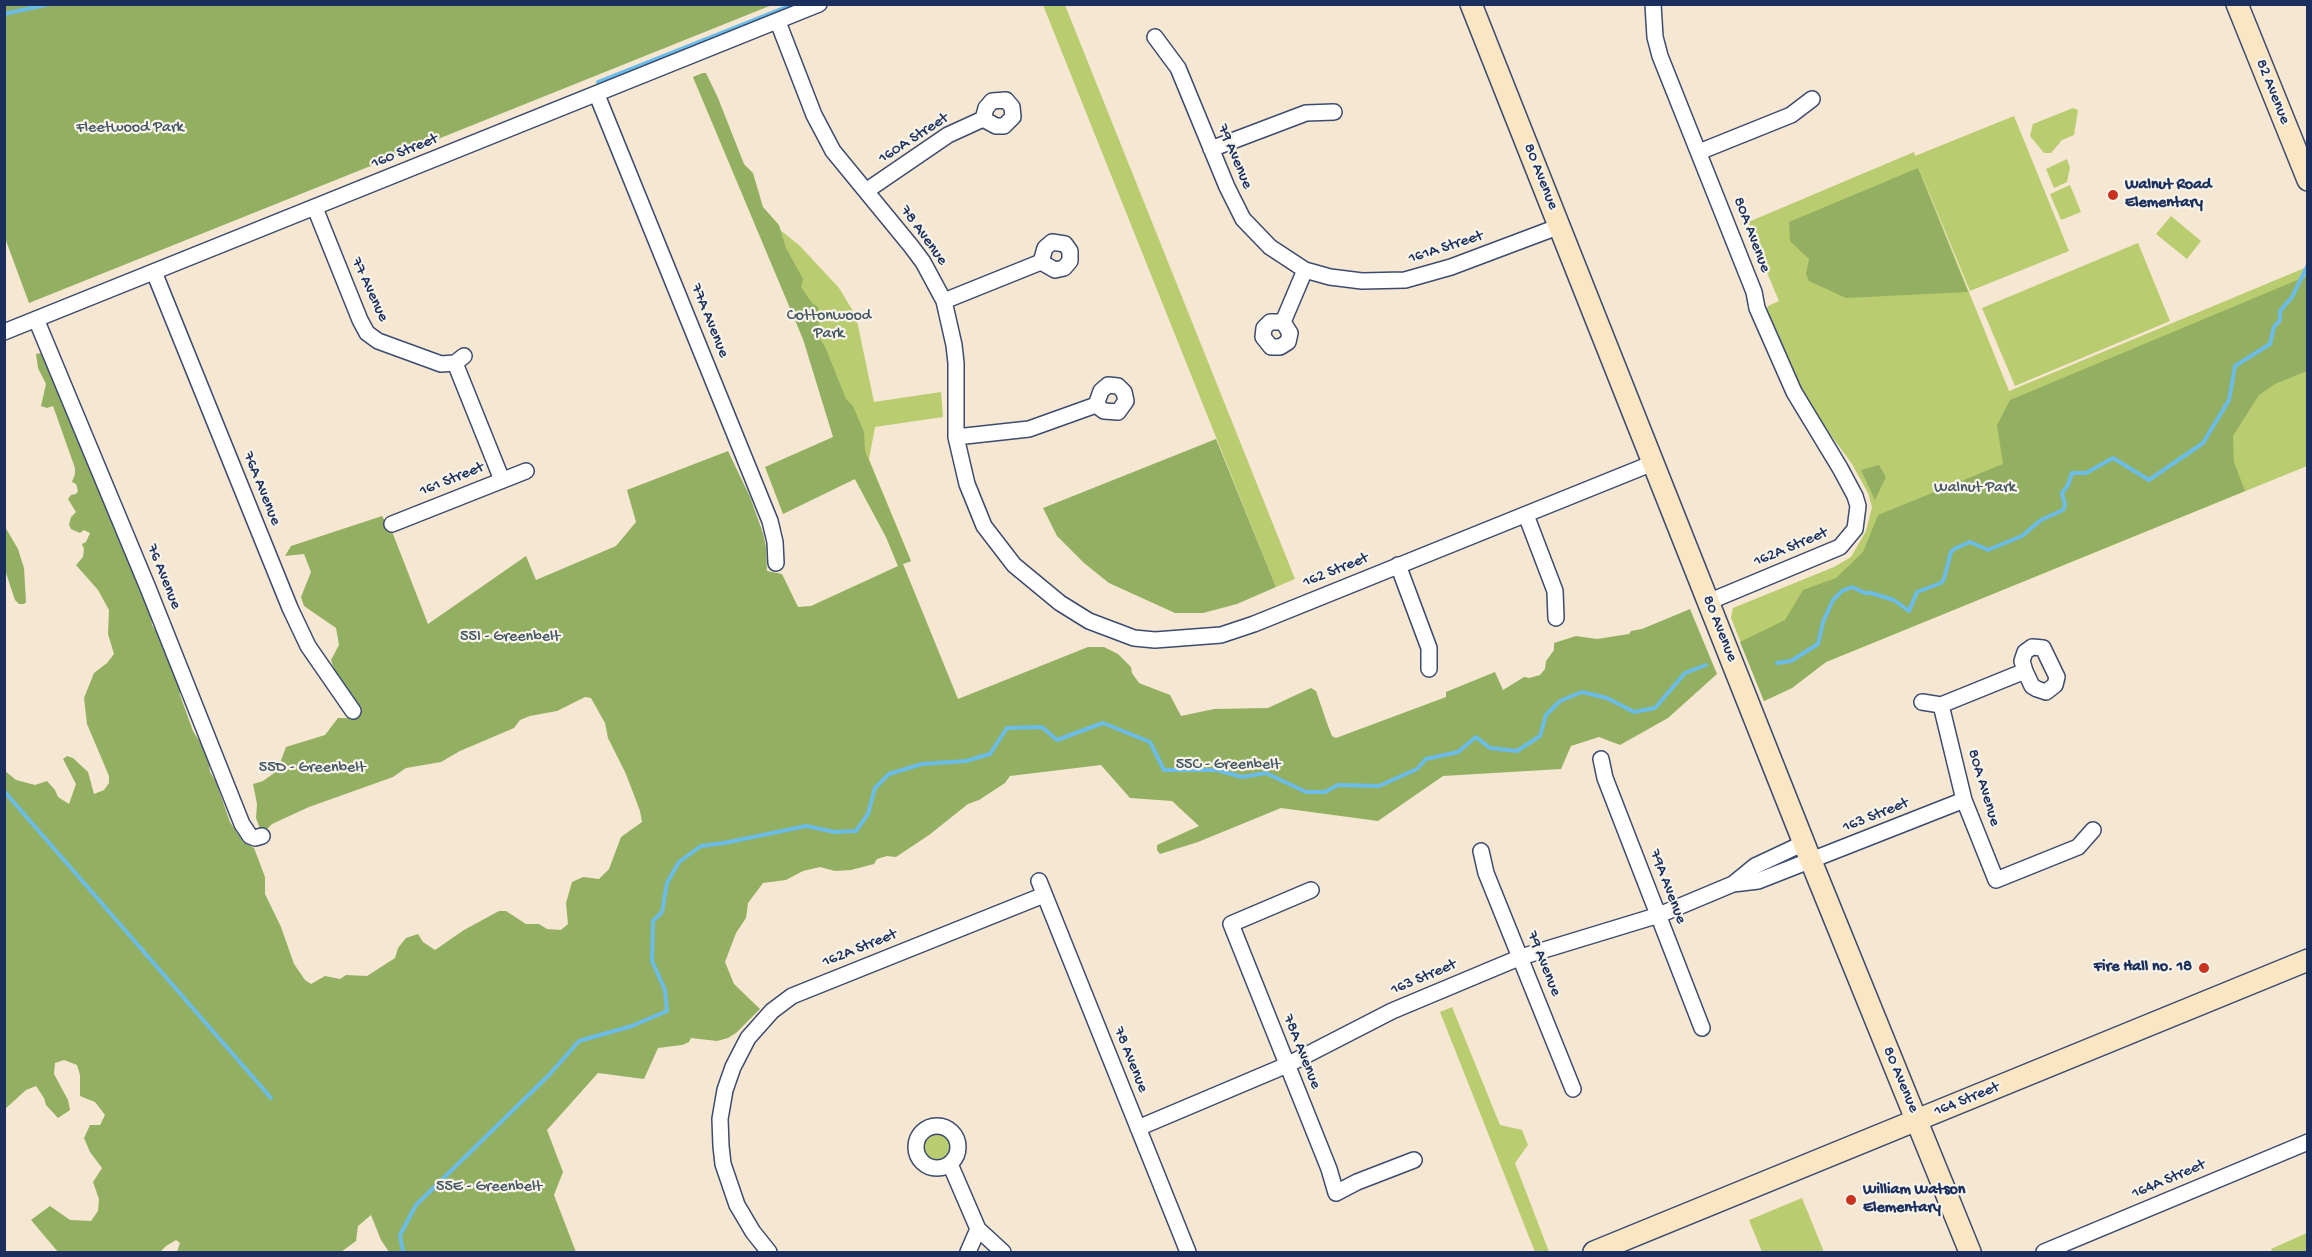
<!DOCTYPE html>
<style>
body{margin:0}
#map{position:relative;width:2312px;height:1257px;overflow:hidden;background:#f5e7d1;font-family:"Gochi Hand",sans-serif}
canvas{display:block}
.frame{position:absolute;inset:0;border:6px solid #1b2f5e;pointer-events:none}
</style>
<div id="map">
<canvas width="2312" height="1257"></canvas>
<div class="frame"></div>
</div>
<script>
const context = document.querySelector('canvas').getContext('2d');
context.lineJoin = 'round';
function fillPath(path, color) { context.fillStyle = color; context.fill(path, 'evenodd'); }
const shape = rows => new Path2D(rows.map(r => 'M' + r).join(''));
function stroke(path, color, width, dash) { context.strokeStyle = color; context.lineWidth = width; context.lineCap = dash ? 'butt' : 'round'; context.setLineDash(dash || []); context.stroke(path); }
function label(font, color, halo, rows, align = 'center') {
  context.font = font + ' "Gochi Hand",sans-serif'; context.lineWidth = 4.5; context.setLineDash([]); context.textBaseline = 'middle'; context.strokeStyle = halo; context.fillStyle = color; for (const [text, x, y, turn = 0] of rows) {
    context.save(); context.translate(x, y); context.rotate((+turn || 0) * Math.PI / 180); context.textAlign = isNaN(turn) ? turn : align; if (halo) context.strokeText(text, 0, 0); context.fillText(text, 0, 0); context.restore();
  }
}
fillPath(shape([
 [1043,5,1065,5,1295,579,1276,587],
 [703,73,764,217,800,246,839,288,856,316,874,402,941,392,943,417,875,427,869,459,911,561,898,566,886,537,851,472,841,447,803,339,693,77],
 [2073,108,2078,110,2074,135,2062,140,2051,153,2044,153,2030,136,2033,124],
 [2014,116,2069,251,1970,291,1916,161,2009,391,2307,267,2307,466,1826,662,1792,688,1764,701,1731,618,1733,608,1834,567,1851,557,1866,531,1872,507,1868,493,1852,464,1799,392,1766,313,1768,306,1779,301,1746,223,1914,152,1915,156],
 [2067,159,2070,168,2067,182,2054,188,2046,169],
 [2070,185,2081,212,2061,220,2050,194],
 [2171,216,2201,241,2187,259,2156,234],
 [2138,243,2170,321,2015,386,1982,308],
 [1452,1007,1500,1125,1522,1130,1528,1145,1515,1163,1549,1252,1535,1252,1440,1012],
 '919 1147a18 18 0 1 1 36 0a18 18 0 1 1-36 0Z',
 [1802,1198,1824,1252,1762,1252,1749,1220],
 [2307,1233,2307,1252,2272,1252,2271,1249]
]), '#bacc70');
fillPath(shape([
 [5,4,772,4,772,5,29,303,5,238],
 [703,73,706,73,718,98,744,164,753,173,763,207,779,225,786,248,803,279,801,287,812,303,818,307,820,319,817,333,826,349,846,399,853,406,864,432,865,451,911,561,903,564,958,699,1088,647,1104,647,1118,654,1131,667,1132,673,1139,683,1170,695,1181,716,1214,709,1268,708,1311,688,1316,691,1328,726,1332,736,1336,738,1446,697,1446,692,1495,672,1503,690,1524,677,1529,678,1540,675,1545,669,1546,661,1554,650,1554,643,1576,636,1597,639,1629,634,1631,631,1642,629,1690,609,1717,674,1668,718,1620,745,1599,737,1571,746,1561,769,1443,776,1378,821,1281,808,1198,842,1160,854,1157,850,1157,845,1199,826,1172,801,1130,798,1101,765,1010,776,1005,783,979,800,968,804,929,835,896,857,887,856,877,859,874,864,851,870,835,871,820,867,803,871,786,880,763,883,748,903,746,918,736,933,725,962,734,984,760,1009,736,1033,728,1038,717,1041,691,1038,689,1042,682,1045,658,1048,644,1079,598,1073,547,1130,563,1172,554,1195,576,1252,389,1252,381,1240,371,1215,358,1226,356,1241,341,1252,177,1252,180,1243,176,1240,166,1246,160,1252,58,1252,31,1220,50,1206,70,1220,91,1221,98,1211,99,1199,93,1182,102,1168,90,1152,84,1138,90,1125,100,1125,105,1115,95,1102,80,1096,80,1075,77,1065,64,1060,55,1063,54,1074,68,1100,70,1110,58,1118,46,1105,44,1098,36,1086,26,1090,5,1109,4,770,16,780,35,785,47,781,55,790,58,797,69,804,76,784,63,759,67,756,73,758,88,772,94,794,104,790,109,783,109,776,87,724,84,698,94,673,107,663,114,654,108,634,109,610,98,590,76,565,83,557,84,549,82,544,86,542,90,533,84,530,80,533,71,529,69,525,71,517,76,512,68,499,71,495,76,494,78,491,76,484,72,482,75,474,75,468,53,406,47,408,41,406,46,384,38,368,36,354,42,353,46,357,88,466,151,615,152,625,161,639,179,684,180,695,193,731,208,755,210,772,216,782,230,822,243,842,254,848,265,877,265,894,281,927,294,964,305,980,311,984,325,976,340,979,346,975,367,976,395,958,398,948,406,938,418,934,423,942,435,950,464,930,499,911,506,911,526,924,539,924,547,929,561,930,568,924,566,903,572,882,583,877,599,879,609,869,621,837,642,822,640,811,626,774,608,738,605,723,591,698,585,697,557,711,530,716,520,720,514,728,460,751,441,762,406,768,393,777,309,807,272,824,265,831,261,831,256,818,257,804,253,784,263,781,277,771,286,747,325,735,338,718,355,718,360,710,334,669,331,660,339,645,336,628,304,606,301,597,311,572,304,554,285,556,291,546,382,516,393,534,428,624,526,556,536,580,616,546,636,522,627,490,728,451,750,497,763,533,766,547,767,571,782,574,798,607,811,606,898,566,886,537,855,479,783,514,765,467,833,437,803,339,693,77],
 [1918,168,1968,292,1846,298,1809,281,1806,274,1809,259,1790,241,1789,222],
 [2307,276,2307,371,2275,384,2259,395,2233,436,2234,462,2245,491,1826,662,1792,688,1764,701,1740,642,1785,620,1803,590,1836,578,1863,552,1878,515,2003,464,1997,425,2010,400],
 [1216,439,1276,587,1237,604,1203,613,1175,613,1109,583,1084,563,1057,536,1043,508],
 [1879,465,1886,477,1875,500,1861,470],
 [4,525,18,549,24,568,26,602,24,604,19,604,15,600,7,576,4,566]
]), '#93b062');
stroke(shape([
 [4,14,50,4],
 [598,82,794,4],
 [1777,663,1791,661,1818,644,1823,622,1833,600,1842,591,1852,587,1865,593,1871,593,1894,600,1909,611,1917,592,1941,583,1944,579,1951,552,1954,549,1970,542,1988,550,2022,536,2041,520,2063,510,2065,505,2062,493,2068,485,2072,473,2086,473,2113,458,2149,480,2203,443,2229,400,2235,366,2270,344,2274,327,2280,320,2280,311,2292,297,2308,265],
 [4,791,271,1098],
 [403,1252,400,1235,416,1205,549,1075,579,1041,632,1026,667,1011,665,990,652,961,653,921,662,912,667,883,679,862,701,846,724,843,806,826,835,832,856,831,868,814,875,788,889,774,922,764,966,761,990,754,1007,728,1042,727,1057,740,1103,723,1150,742,1164,770,1217,770,1242,777,1266,773,1306,792,1325,792,1338,785,1379,786,1417,769,1426,759,1458,752,1476,737,1490,748,1517,751,1540,736,1546,715,1560,701,1582,692,1607,698,1634,712,1655,708,1685,673,1706,665]
]), '#6bbce7', 4);
const street = shape([
 [1653,4,1655,37,1660,56,1754,292,1757,308,1794,392,1840,468,1855,496,1858,506,1855,529,1840,547,1708,602],
 [778,22,814,115,833,151,911,246,923,262,944,301,954,345,956,363,956,437,967,484,984,526,1014,565,1060,603,1089,621,1134,638,1155,640,1221,635,1254,624,1653,463],
 [1155,37,1178,68,1227,187,1243,219,1270,247,1305,270,1330,277,1362,281,1405,280,1451,267,1560,226],
 [597,95,770,521,775,542,776,563],
 [1211,149,1306,113,1334,112],
 [1699,152,1791,115,1812,99],
 [866,191,948,135,983,119,986,108,992,101,1006,100,1012,107,1013,117,1004,126,996,126,983,119],
 [315,208,360,320,367,333,378,341,441,364,455,363,464,356],
 [154,272,290,608,308,646,353,711],
 [944,301,1041,262,1055,270,1064,268,1070,261,1070,251,1065,244,1052,242,1045,248,1041,262],
 [36,319,148,588,242,824,250,836,255,838,262,836],
 [1283,322,1290,333,1288,342,1280,347,1271,347,1263,337,1264,328,1270,322,1283,322,1305,270],
 [4,332,819,4],
 [455,363,502,480],
 [1108,385,1118,386,1124,392,1126,401,1118,412,1104,411,1096,405,1101,391,1108,385],
 [956,437,1029,429,1096,405],
 [1526,515,1555,591,1556,618],
 [392,524,526,471],
 [1398,565,1429,648,1429,669],
 [1922,702,1941,705,2025,671,2032,686,2037,689,2046,692,2055,685,2057,677,2043,648,2032,647,2025,652,2022,661,2025,671],
 [1941,705,1964,800,1996,880,2078,847,2093,830],
 [1601,759,1605,778,1702,1028],
 [1481,851,1486,873,1573,1089],
 [1039,881,1188,1252],
 [1733,884,1755,866,1804,843],
 [1311,890,1231,924,1329,1169,1336,1193,1357,1182,1414,1160],
 '916 1147a21 21 0 1 1 42 0a21 21 0 1 1-42 0Z',
 [1138,1128,1287,1065,1392,1011,1521,957,1659,915,1733,884,1758,881,1964,800],
 [950,1164,978,1229,968,1252],
 [978,1229,1003,1252],
 [769,1252,753,1232,737,1205,723,1164,721,1146,720,1119,725,1090,733,1067,748,1038,772,1011,792,996,1044,895],
 [2044,1252,2308,1142]
]);
const secondary = shape([
 [1471,4,1811,861,1970,1252],
 [2237,4,2308,180],
 [1594,1252,2308,960]
]);
stroke(street, '#3c4b6f', 18);
stroke(secondary, '#3c4b6f', 24);
stroke(street, '#fff', 15);
stroke(secondary, '#fbe6c4', 21);
for (const [x, y, r, color] of [
 [2113,195,6,"#c8321e"],
 [2204,968,6,"#c8321e"],
 [1851,1200,6,"#c8321e"]
]) { const dot = new Path2D(); dot.arc(x, y, r, 0, 2 * Math.PI); context.fillStyle = color; context.fill(dot); stroke(dot, '#f7f3e8', 2); }
label('16px', '#1b2f5e', '#f7f3e8', [
 ["82 Avenue",2272,92,68],
 ["160A Street",914,139,-33],
 ["160 Street",405,152,-22],
 ["79 Avenue",1234,157,67],
 ["80 Avenue",1540,177,68],
 ["80A Avenue",1751,235,69],
 ["78 Avenue",923,236,54],
 ["161A Street",1446,248,-18],
 ["77 Avenue",369,290,65],
 ["77A Avenue",709,321,68],
 ["161 Street",452,480,-22],
 ["76A Avenue",261,489,68],
 ["162A Street",1791,548,-23],
 ["162 Street",1336,571,-22],
 ["76 Avenue",163,577,68],
 ["80 Avenue",1719,629,68],
 ["80A Avenue",1983,788,73],
 ["163 Street",1876,816,-22],
 ["79A Avenue",1667,887,69],
 ["162A Street",860,949,-22],
 ["79 Avenue",1543,964,68],
 ["163 Street",1424,978,-23],
 ["78A Avenue",1301,1052,68],
 ["78 Avenue",1130,1060,68],
 ["80 Avenue",1900,1080,67],
 ["164 Street",1967,1100,-22],
 ["164A Street",2169,1180,-23]
]);
label('16px', '#435662', '#f7f3e8', [
 ["Fleetwood Park",130,129],
 ["Cottonwood",829,317],
 ["Park",829,335],
 ["Walnut Park",1975,489],
 ["55I - Greenbelt",510,638],
 ["55C - Greenbelt",1228,766],
 ["55D - Greenbelt",312,769],
 ["55E - Greenbelt",489,1188]
]);
label('bold 16px', '#1b2f5e', '#f7f3e8', [
 ["Walnut Road",2125,186],
 ["Elementary",2125,204],
 ["Fire Hall no. 18",2192,968,"right"],
 ["William Watson",1863,1191],
 ["Elementary",1863,1209]
], 'left');
</script>
